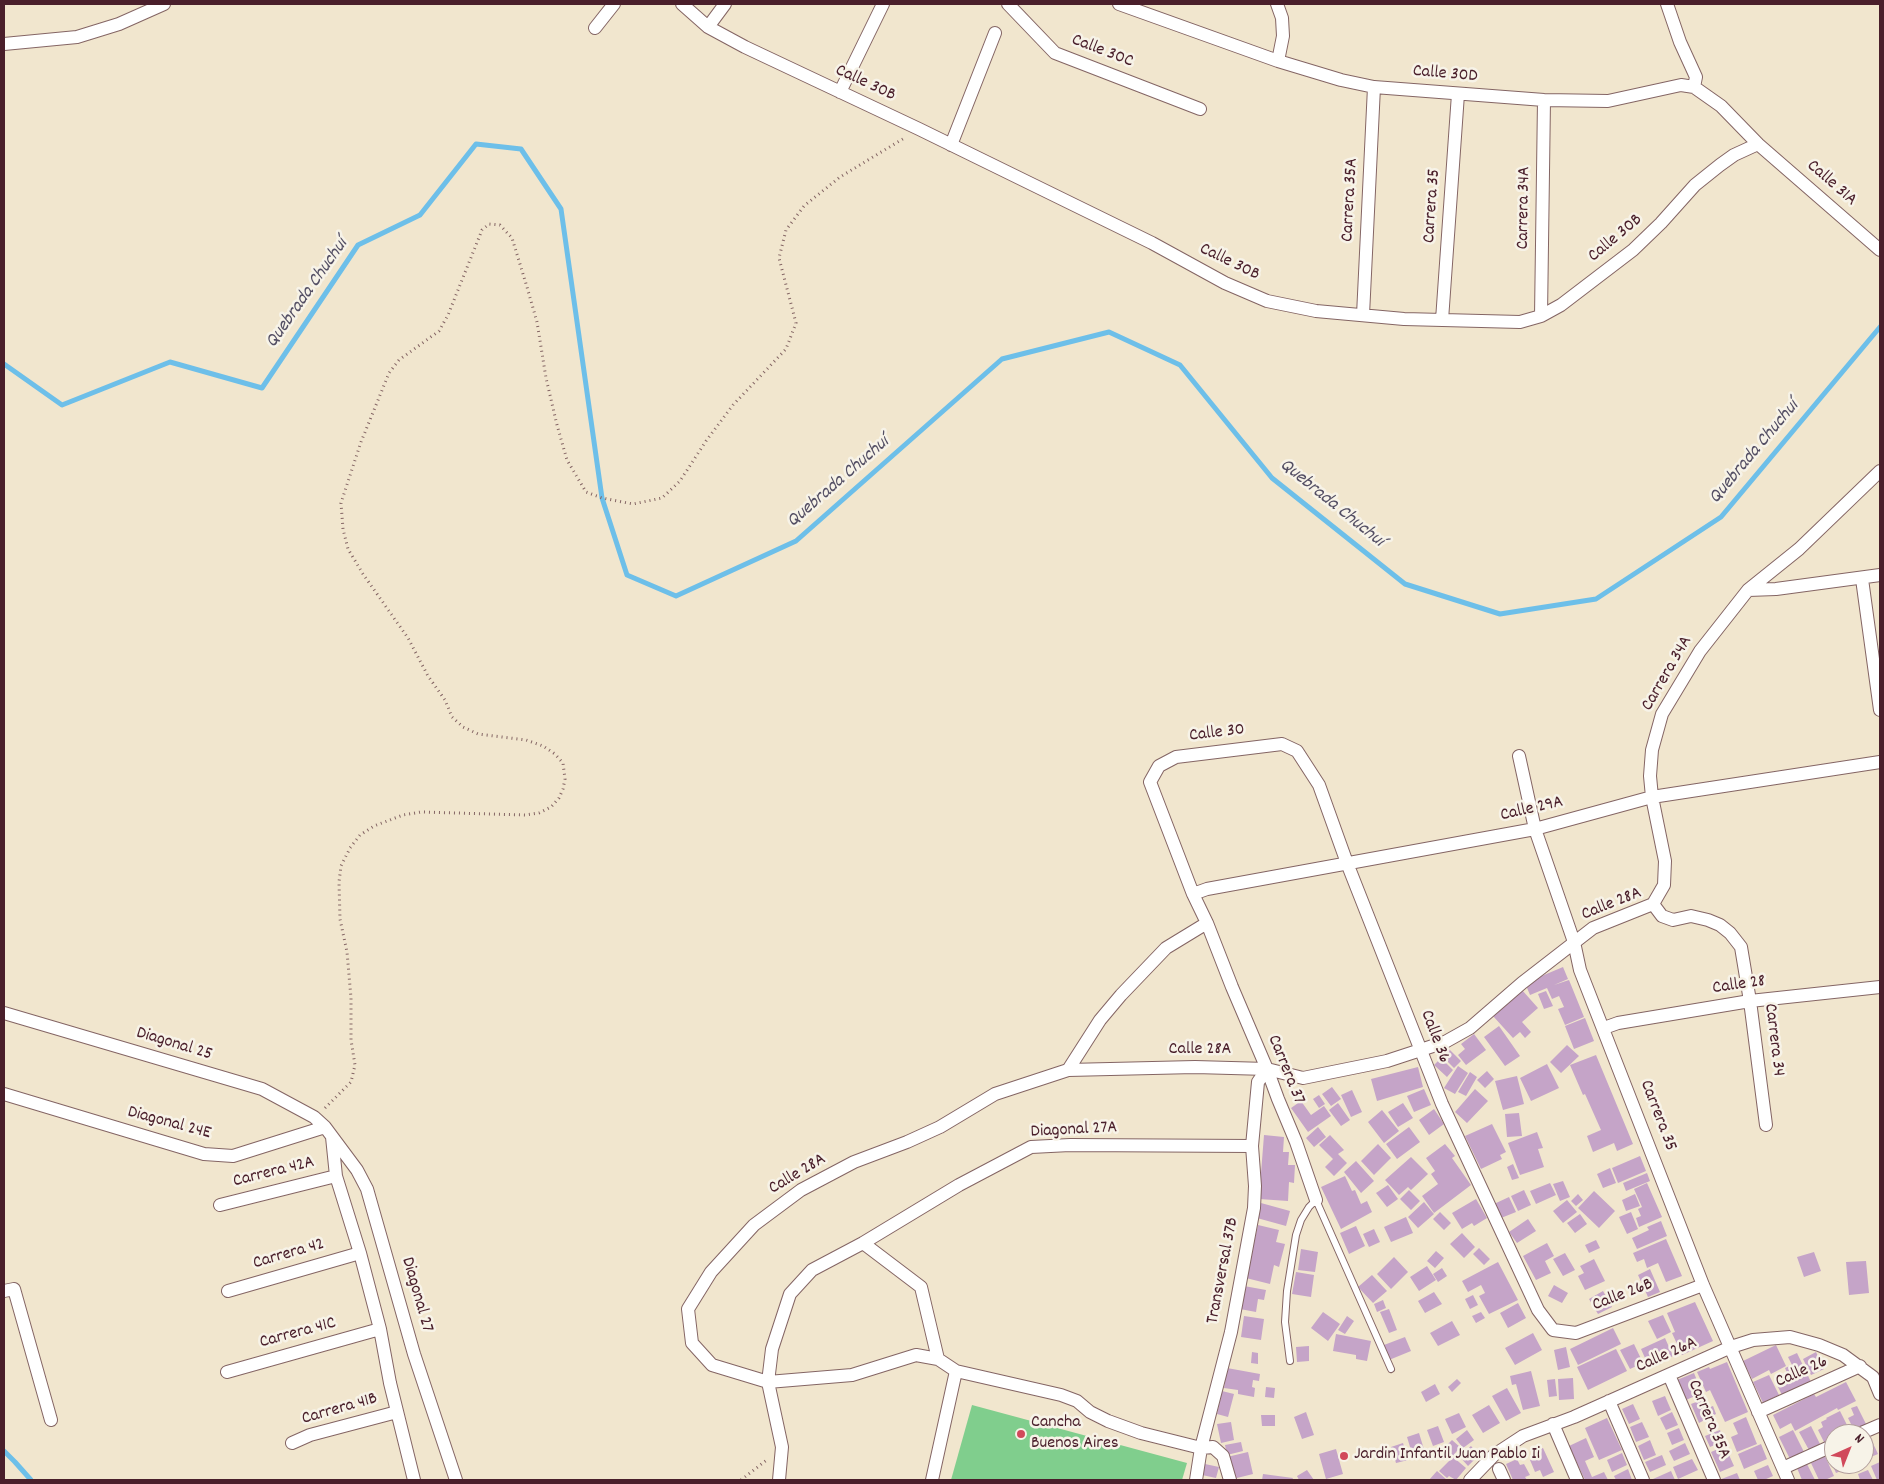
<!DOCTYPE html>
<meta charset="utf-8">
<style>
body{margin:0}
#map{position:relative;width:1884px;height:1484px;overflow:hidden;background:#f1e6ce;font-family:Dekko,sans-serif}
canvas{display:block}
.frame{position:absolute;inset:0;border:5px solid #4a1f2b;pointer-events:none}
.north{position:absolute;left:1824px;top:1424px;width:50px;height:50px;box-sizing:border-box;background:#f7f3e8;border:1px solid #b29e9c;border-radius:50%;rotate:44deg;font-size:14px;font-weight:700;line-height:20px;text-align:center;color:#4a1f2b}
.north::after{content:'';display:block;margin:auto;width:18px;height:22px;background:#d1495b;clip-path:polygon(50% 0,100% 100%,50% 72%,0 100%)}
</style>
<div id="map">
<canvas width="1884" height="1484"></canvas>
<div class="frame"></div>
<div class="north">N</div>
</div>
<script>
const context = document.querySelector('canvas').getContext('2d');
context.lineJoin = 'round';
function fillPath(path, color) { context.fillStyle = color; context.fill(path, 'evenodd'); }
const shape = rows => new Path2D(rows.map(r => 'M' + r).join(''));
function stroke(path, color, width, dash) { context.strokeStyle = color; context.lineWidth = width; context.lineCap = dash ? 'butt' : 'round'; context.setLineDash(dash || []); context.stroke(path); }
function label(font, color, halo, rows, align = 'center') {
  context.font = font + ' Dekko,sans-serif'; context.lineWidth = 5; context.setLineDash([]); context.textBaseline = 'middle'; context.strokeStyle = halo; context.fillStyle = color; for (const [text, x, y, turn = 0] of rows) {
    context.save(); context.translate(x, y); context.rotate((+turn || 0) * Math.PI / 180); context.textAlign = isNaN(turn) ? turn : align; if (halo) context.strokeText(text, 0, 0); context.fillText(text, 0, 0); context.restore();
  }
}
fillPath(shape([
 [972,1405,1187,1463,1182,1480,951,1480]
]), '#80ce8d');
stroke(shape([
 [4,364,62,405,170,362,262,388,358,245,420,215,476,144,521,149,561,209,602,498,627,575,676,596,796,541,1002,359,1109,332,1180,365,1272,478,1405,584,1500,614,1596,599,1721,517,1880,327],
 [4,1451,15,1462,31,1480]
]), '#6dbfe9', 5);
fillPath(shape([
 [1563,967,1568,979,1554,985,1569,980,1584,1017,1565,1025,1558,1009,1564,1007,1559,996,1552,999,1547,988,1530,995,1525,983],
 [1522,990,1538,1008,1522,1022,1531,1032,1525,1038,1520,1032,1513,1038,1493,1016],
 [1546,991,1553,1006,1544,1009,1538,994],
 [1585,1018,1594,1041,1574,1049,1565,1026],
 [1499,1026,1520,1056,1505,1066,1484,1037],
 [1474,1034,1486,1050,1466,1065,1458,1055,1465,1049,1461,1044],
 [1567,1045,1579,1056,1561,1073,1550,1062],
 [1448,1048,1461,1061,1454,1068,1441,1055],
 [1596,1055,1633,1144,1617,1151,1614,1143,1593,1152,1587,1136,1601,1130,1585,1094,1583,1095,1570,1065],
 [1441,1058,1453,1070,1447,1077,1434,1065],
 [1547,1064,1559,1088,1531,1101,1520,1078],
 [1458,1066,1468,1073,1455,1094,1444,1088],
 [1418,1067,1423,1087,1377,1101,1371,1079],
 [1487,1071,1494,1079,1485,1088,1477,1080],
 [1470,1072,1477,1077,1466,1096,1458,1092],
 [1517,1076,1524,1104,1503,1110,1495,1081],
 [1332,1087,1341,1099,1331,1106,1322,1094],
 [1424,1089,1431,1105,1414,1112,1407,1096],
 [1475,1089,1488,1101,1467,1123,1455,1112],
 [1352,1090,1362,1112,1351,1117,1341,1095],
 [1319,1095,1325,1104,1319,1108,1313,1099],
 [1301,1101,1311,1115,1324,1106,1331,1116,1308,1132,1291,1108],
 [1338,1103,1350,1120,1341,1126,1329,1110],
 [1403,1103,1413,1118,1398,1127,1388,1112],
 [1434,1109,1444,1124,1429,1135,1419,1120],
 [1382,1110,1399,1131,1384,1143,1368,1122],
 [1519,1113,1522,1136,1507,1137,1505,1114],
 [1492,1124,1506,1152,1500,1155,1502,1159,1481,1169,1465,1136],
 [1318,1127,1326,1137,1314,1147,1306,1138],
 [1409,1127,1420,1142,1397,1159,1386,1144],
 [1537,1132,1543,1148,1538,1149,1544,1167,1520,1175,1508,1143],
 [1264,1135,1284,1137,1283,1152,1289,1152,1288,1165,1295,1165,1294,1183,1289,1182,1288,1201,1259,1199],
 [1330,1135,1344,1150,1338,1154,1347,1163,1334,1176,1325,1167,1333,1159,1319,1145],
 [1378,1144,1391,1158,1374,1175,1361,1161],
 [1445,1144,1455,1156,1452,1158,1471,1185,1434,1213,1422,1196,1438,1184,1431,1174,1435,1171,1426,1158],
 [1640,1156,1646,1171,1618,1183,1612,1168],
 [1411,1157,1428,1174,1411,1190,1408,1187,1399,1195,1385,1180],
 [1356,1161,1374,1181,1361,1193,1344,1172],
 [1513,1164,1519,1178,1512,1180,1507,1167],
 [1610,1168,1616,1183,1603,1188,1597,1174],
 [1647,1173,1650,1181,1626,1191,1623,1183],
 [1345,1176,1352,1191,1355,1190,1361,1204,1367,1201,1372,1212,1341,1229,1321,1187],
 [1563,1181,1570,1197,1560,1201,1553,1184],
 [1550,1183,1556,1195,1536,1204,1530,1191],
 [1647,1183,1662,1217,1639,1227,1636,1218,1641,1216,1638,1209,1642,1207,1634,1189],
 [1388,1185,1398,1199,1387,1207,1376,1193],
 [1409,1190,1420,1201,1411,1210,1400,1199],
 [1524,1190,1531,1205,1518,1211,1511,1196],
 [1594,1191,1615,1211,1599,1228,1578,1208],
 [1578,1194,1583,1200,1576,1206,1571,1201],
 [1635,1194,1640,1206,1626,1211,1622,1200],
 [1509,1197,1516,1212,1501,1218,1494,1204],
 [1476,1199,1487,1218,1474,1226,1472,1223,1462,1229,1452,1213],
 [1567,1200,1577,1212,1563,1223,1553,1211],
 [1424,1202,1434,1214,1418,1228,1408,1217],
 [1261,1203,1290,1211,1286,1226,1257,1218],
 [1440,1212,1451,1223,1444,1230,1433,1219],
 [1631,1212,1638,1229,1627,1234,1619,1217],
 [1580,1214,1587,1224,1575,1233,1567,1223],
 [1406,1217,1413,1233,1391,1242,1384,1227],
 [1528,1219,1536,1231,1517,1243,1509,1232],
 [1661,1221,1667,1236,1637,1249,1632,1238,1649,1230,1647,1227],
 [1258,1225,1279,1230,1276,1242,1285,1244,1279,1267,1274,1265,1270,1284,1246,1278],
 [1356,1226,1365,1246,1349,1254,1340,1233],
 [1374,1229,1380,1242,1369,1247,1363,1234],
 [1462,1233,1475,1247,1464,1258,1450,1244],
 [1666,1239,1682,1276,1666,1282,1658,1263,1647,1268,1644,1259,1637,1262,1633,1253],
 [1596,1240,1600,1248,1589,1253,1585,1245],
 [1547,1243,1554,1256,1545,1261,1551,1273,1536,1280,1523,1256],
 [1479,1248,1490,1259,1484,1265,1473,1254],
 [1301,1249,1318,1252,1315,1272,1298,1270],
 [1436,1251,1444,1258,1435,1268,1427,1261],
 [1814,1252,1821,1271,1804,1277,1797,1257],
 [1565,1253,1575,1270,1563,1276,1553,1259],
 [1394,1257,1408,1272,1391,1289,1377,1274],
 [1594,1259,1605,1281,1585,1290,1578,1276,1584,1273,1580,1266],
 [1866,1261,1869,1293,1849,1295,1846,1262],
 [1498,1262,1518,1300,1489,1314,1479,1296,1485,1293,1481,1285,1468,1292,1462,1281],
 [1427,1266,1436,1280,1419,1291,1410,1277],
 [1442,1268,1447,1276,1438,1282,1433,1274],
 [1650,1269,1660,1292,1648,1297,1638,1275],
 [1296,1272,1314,1275,1311,1297,1292,1294],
 [1372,1275,1387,1291,1373,1303,1358,1287],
 [1554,1285,1568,1293,1562,1303,1548,1296],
 [1244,1286,1266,1290,1264,1300,1258,1299,1256,1312,1240,1309],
 [1603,1291,1612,1307,1598,1314,1589,1299],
 [1434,1292,1442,1304,1425,1313,1418,1301],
 [1473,1295,1478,1305,1470,1309,1465,1299],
 [1383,1300,1386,1308,1377,1312,1374,1304],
 [1695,1302,1713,1341,1682,1355,1672,1333,1675,1332,1667,1313],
 [1518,1303,1526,1318,1508,1328,1500,1313],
 [1389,1309,1397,1330,1389,1333,1380,1312],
 [1323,1312,1340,1324,1328,1341,1311,1328],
 [1481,1312,1485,1318,1476,1323,1472,1316],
 [1663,1315,1671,1332,1657,1339,1648,1321],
 [1244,1316,1264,1319,1261,1340,1241,1337],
 [1347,1316,1354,1321,1345,1334,1338,1330],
 [1452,1321,1460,1335,1438,1346,1430,1333],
 [1613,1328,1621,1344,1578,1365,1570,1349],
 [1533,1333,1542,1350,1515,1365,1505,1348],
 [1336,1334,1371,1341,1367,1361,1356,1359,1356,1355,1333,1351],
 [1405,1337,1411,1351,1389,1360,1384,1345],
 [1665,1338,1673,1356,1649,1367,1641,1349],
 [1634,1344,1643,1363,1630,1369,1620,1350],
 [1776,1345,1786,1366,1771,1374,1769,1370,1752,1379,1743,1361],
 [1309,1346,1309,1361,1297,1362,1296,1347],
 [1566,1347,1570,1367,1558,1370,1554,1350],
 [1616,1349,1627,1371,1588,1390,1577,1367],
 [1252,1352,1258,1353,1258,1364,1251,1363],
 [1816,1352,1824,1369,1811,1375,1803,1359],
 [1797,1353,1811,1382,1782,1395,1775,1381,1788,1375,1785,1368,1792,1365,1788,1357],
 [1727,1362,1748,1412,1725,1422,1710,1390,1706,1392,1697,1372,1709,1367,1710,1369],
 [1227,1368,1260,1374,1259,1381,1253,1380,1252,1387,1255,1388,1254,1397,1238,1394,1238,1390,1224,1388],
 [1531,1371,1540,1406,1523,1410,1516,1384,1512,1385,1510,1376],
 [1694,1373,1702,1393,1686,1400,1677,1380],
 [1769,1375,1779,1395,1763,1403,1753,1382],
 [1573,1378,1574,1399,1559,1400,1558,1379],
 [1457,1379,1461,1383,1452,1392,1448,1387],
 [1555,1379,1557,1396,1549,1397,1547,1380],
 [1846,1382,1856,1401,1838,1410,1837,1408,1795,1431,1791,1423,1780,1429,1773,1415,1814,1394,1816,1397],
 [1435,1384,1440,1394,1426,1402,1421,1392],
 [1266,1387,1275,1388,1274,1398,1265,1397],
 [1507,1388,1521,1413,1506,1421,1492,1396],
 [1222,1391,1234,1394,1228,1417,1217,1414],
 [1665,1396,1671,1410,1658,1416,1652,1401],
 [1704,1399,1708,1408,1713,1406,1716,1414,1699,1423,1691,1404],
 [1633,1404,1640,1419,1629,1424,1622,1409],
 [1489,1405,1500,1423,1483,1433,1472,1415],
 [1857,1406,1866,1424,1854,1430,1848,1418,1854,1415,1851,1408],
 [1840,1411,1850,1431,1844,1434,1834,1434,1834,1439,1825,1444,1818,1430,1823,1427,1821,1422,1827,1419,1826,1418],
 [1306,1412,1314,1435,1302,1439,1294,1417],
 [1672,1412,1678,1425,1666,1430,1660,1418],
 [1459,1413,1466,1427,1452,1434,1445,1419],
 [1261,1415,1275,1415,1275,1426,1262,1426],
 [1746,1417,1757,1444,1737,1452,1731,1437,1738,1434,1733,1423],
 [1607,1418,1622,1450,1599,1460,1585,1428],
 [1231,1422,1234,1440,1221,1443,1217,1424],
 [1642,1422,1649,1437,1636,1442,1630,1427],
 [1438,1426,1444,1442,1433,1446,1427,1430],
 [1811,1426,1820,1444,1809,1450,1799,1432],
 [1679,1428,1684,1440,1672,1445,1667,1433],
 [1467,1430,1474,1440,1463,1448,1456,1439],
 [1720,1430,1724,1441,1710,1447,1705,1436],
 [1793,1430,1804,1452,1790,1459,1779,1437],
 [1419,1433,1426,1456,1414,1460,1407,1437],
 [1870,1437,1878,1454,1866,1459,1864,1455,1864,1439],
 [1586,1438,1594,1457,1585,1461,1592,1477,1604,1472,1608,1480,1585,1480,1569,1446],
 [1452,1440,1460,1447,1453,1456,1444,1448],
 [1650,1440,1656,1455,1644,1460,1638,1446],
 [1241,1442,1243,1451,1227,1455,1225,1445],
 [1403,1443,1408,1460,1396,1463,1391,1447],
 [1685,1443,1690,1454,1674,1461,1669,1451],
 [1761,1444,1767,1459,1744,1469,1738,1454],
 [1471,1446,1479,1455,1468,1466,1459,1456],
 [1725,1446,1734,1466,1720,1472,1711,1452],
 [1543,1448,1554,1472,1543,1477,1540,1470,1535,1472,1530,1460,1534,1458,1532,1452],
 [1336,1449,1343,1474,1326,1479,1319,1454],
 [1248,1452,1253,1474,1233,1479,1227,1457],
 [1834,1452,1834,1464,1847,1464,1848,1468,1836,1473,1828,1455],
 [1622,1453,1627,1465,1612,1472,1607,1460],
 [1662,1455,1666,1465,1650,1472,1645,1462],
 [1825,1456,1834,1476,1825,1480,1819,1480,1811,1463],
 [1453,1457,1466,1468,1456,1480,1449,1476,1447,1478,1439,1471],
 [1517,1459,1520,1465,1524,1464,1530,1475,1525,1477,1527,1480,1513,1480,1506,1464],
 [1692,1459,1698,1470,1678,1479,1673,1467],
 [1880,1462,1880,1480,1877,1480,1871,1466],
 [1205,1464,1219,1467,1216,1478,1202,1475],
 [1807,1464,1815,1480,1802,1480,1797,1468],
 [1768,1465,1773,1476,1764,1480,1758,1480,1754,1471],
 [1628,1469,1632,1480,1616,1480,1614,1476],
 [1307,1470,1314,1480,1299,1480,1297,1476],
 [1868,1470,1873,1480,1860,1480,1858,1474],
 [1437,1471,1447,1480,1429,1480],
 [1671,1471,1675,1480,1653,1480,1653,1479],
 [1737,1473,1740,1480,1719,1480],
 [1263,1474,1293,1478,1292,1480,1262,1480]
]), '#c5a4c8');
const service = shape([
 [1290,1361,1285,1322,1287,1291,1296,1235,1301,1220,1309,1207,1316,1200,1391,1369]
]);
const minor = shape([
 [682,4,708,27,745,47,919,129,1152,243,1225,283,1267,301,1316,311,1404,319,1520,322,1541,316,1561,305,1633,250,1661,223,1695,185,1720,165,1734,155,1758,144],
 [1008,4,1055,53,1200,109],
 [1119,4,1278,61,1341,80,1374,87,1544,100,1608,101,1681,85,1694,87,1721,106,1758,144,1880,250],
 [1277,4,1282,18,1283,36,1278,61],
 [1667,4,1680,42,1696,77,1694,87],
 [708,27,725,4],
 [595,28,614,4],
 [4,44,77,37,119,24,164,4],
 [840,92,883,4],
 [951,145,995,33],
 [1363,315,1374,87],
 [1541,316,1544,100],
 [1442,320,1458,94],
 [1862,579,1880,710],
 [1748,590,1776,589,1880,575],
 [1519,756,1535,829,1574,942,1580,970,1703,1285,1788,1480],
 [1193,894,1207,889,1535,829,1652,797,1880,762],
 [1653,904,1664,885,1665,861,1652,797,1650,776,1652,750,1662,714,1700,651,1748,590,1799,549,1880,471],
 [1653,904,1662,916,1673,920,1691,916,1708,920,1720,925,1730,933,1741,947,1750,1001,1766,1125],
 [4,1013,262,1089,314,1117,325,1127,357,1170,367,1189,414,1354,456,1480],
 [1604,1028,1618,1023,1750,1001,1880,987],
 [1068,1070,1100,1020,1121,995,1166,948,1207,923],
 [4,1094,204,1154,233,1156,325,1127],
 [332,1137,336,1176,360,1253,380,1329,390,1383,414,1480],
 [1316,1200,1296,1142,1278,1099,1267,1069,1232,987,1207,923,1193,894,1150,782,1159,766,1176,757,1282,744,1297,751,1319,785,1347,863,1442,1104,1538,1310,1553,1330,1576,1333,1703,1285],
 [220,1205,336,1176],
 [863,1243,921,1287,938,1359],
 [4,1291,14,1289,51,1420],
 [228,1291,360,1253],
 [956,1371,1061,1395,1077,1401,1090,1412,1108,1421,1141,1433,1201,1448,1213,1447,1223,1456,1230,1480],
 [227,1372,380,1329],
 [1669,1375,1714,1480],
 [1609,1401,1643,1480],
 [1758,1412,1860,1366],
 [1553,1424,1577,1480],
 [1859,1434,1880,1425],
 [292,1443,310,1435,397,1412],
 [1783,1468,1834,1445],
 [1499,1469,1504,1480],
 [779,1480,782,1447,768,1382,772,1349,790,1294,812,1270,863,1243,959,1185,1031,1147,1070,1145,1252,1146],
 [932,1480,956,1371,938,1359,916,1355,852,1375,768,1382,712,1365,692,1343,688,1309,711,1272,754,1225,801,1190,854,1162,907,1142,940,1127,995,1094,1068,1070,1195,1067,1267,1069,1303,1078,1387,1061,1445,1042,1470,1028,1522,983,1593,928,1653,904],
 [1196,1480,1201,1448,1231,1332,1254,1208,1255,1186,1252,1146,1258,1082,1267,1069],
 [1470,1480,1494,1455,1523,1436,1574,1417,1731,1347,1753,1340,1790,1337,1819,1345,1843,1355,1873,1377,1880,1394]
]);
stroke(service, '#846564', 8);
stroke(minor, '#846564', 14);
stroke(shape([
 [325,1108,351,1082,355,1065,351,1040,351,998,347,952,340,919,339,882,341,866,350,848,360,835,374,826,403,815,421,812,525,815,539,813,551,807,559,798,563,789,565,779,563,763,555,754,543,746,526,740,478,734,463,727,452,717,445,700,428,676,408,638,363,574,348,549,343,529,341,503,361,442,389,373,399,360,439,331,448,315,482,230,489,224,500,225,512,238,527,287,537,322,546,378,557,425,567,460,586,492,602,498,633,504,662,498,680,481,706,441,733,405,786,349,796,323,779,258,786,230,804,206,840,177,906,137],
 [741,1480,768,1459]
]), '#846564', 3, [1, 4]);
stroke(service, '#fff', 6);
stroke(minor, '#fff', 12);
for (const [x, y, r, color] of [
 [1021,1434,5,"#d1495b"],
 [1344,1456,5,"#d1495b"]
]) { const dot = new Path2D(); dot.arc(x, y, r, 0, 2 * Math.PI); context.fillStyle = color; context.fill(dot); stroke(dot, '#f7f3e8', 2); }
label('18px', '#4a1f2b', '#f7f3e8', [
 ["Calle 30C",1102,52,21],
 ["Calle 30D",1445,75,5],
 ["Calle 30B",865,84,25],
 ["Calle 31A",1831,184,41],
 ["Carrera 35A",1351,200,-87],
 ["Carrera 35",1433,206,-86],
 ["Carrera 34A",1525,208,-89],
 ["Calle 30B",1616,239,-40],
 ["Calle 30B",1229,263,26],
 ["Carrera 34A",1668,674,-60],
 ["Calle 30",1217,734,-7],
 ["Calle 29A",1532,810,-13],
 ["Calle 28A",1612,905,-22],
 ["Calle 28",1739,986,-8],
 ["Calle 36",1434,1037,69],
 ["Carrera 34",1773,1040,83],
 ["Diagonal 25",174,1045,17],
 ["Calle 28A",1200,1051],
 ["Carrera 37",1285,1070,68],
 ["Carrera 35",1657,1116,69],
 ["Diagonal 24E",169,1124,15],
 ["Diagonal 27A",1074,1131,-3],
 ["Carrera 42A",274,1173,-14],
 ["Calle 28A",798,1175,-31],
 ["Carrera 42",289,1255,-16],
 ["Transversal 37B",1224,1271,-79],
 ["Diagonal 27",416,1295,74],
 ["Calle 26B",1623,1296,-21],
 ["Carrera 41C",298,1334,-15],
 ["Calle 26A",1667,1356,-24],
 ["Calle 26",1802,1373,-24],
 ["Carrera 41B",340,1410,-16],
 ["Carrera 35A",1708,1420,67]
]);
label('18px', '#4a1f2b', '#f7f3e8', [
 ["Cancha",1031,1424],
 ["Buenos Aires",1031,1445],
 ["Jardin Infantil Juan Pablo Ii",1354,1456]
], 'left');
label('italic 19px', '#544f64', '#f7f3e8', [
 ["Quebrada Chuchuí",308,294,-55],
 ["Quebrada Chuchuí",1755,453,-50],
 ["Quebrada Chuchuí",839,483,-41],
 ["Quebrada Chuchuí",1331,504,39]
]);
</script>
